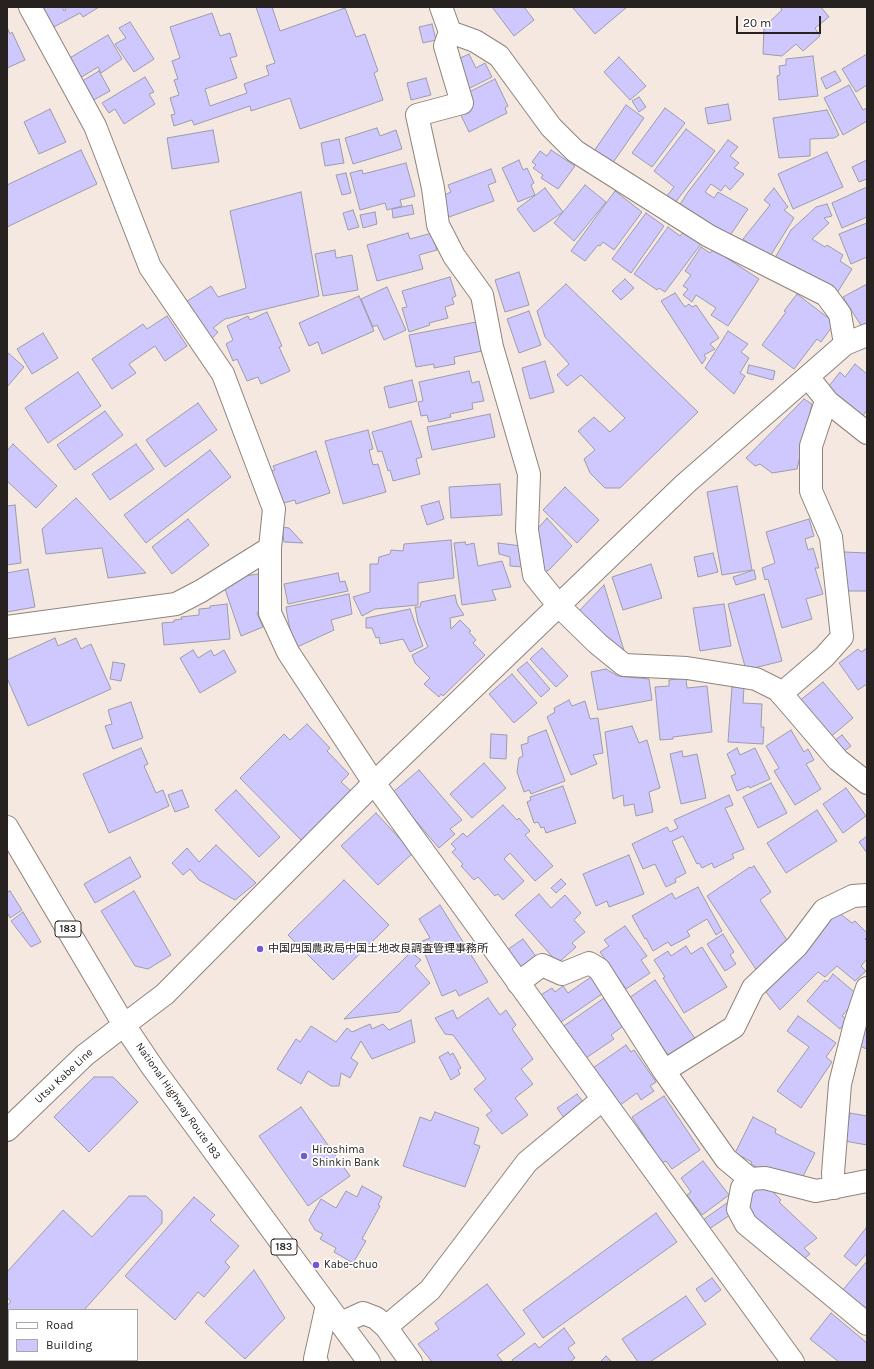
<!DOCTYPE html>
<meta charset="utf-8">
<style>
body{margin:0}
#map{position:relative;width:874px;height:1369px;overflow:hidden;background:#f5e8e1;font-family:Karla,sans-serif}
canvas{display:block}
.frame{position:absolute;inset:0;border:8px solid #27221f;pointer-events:none}
.legend{position:absolute;left:8px;top:1309px;width:130px;height:52px;box-sizing:border-box;background:#fff;border:1px solid #a9a7a5;margin:0;padding:5px 7px;list-style:none;font-size:12px;color:#27221f}
.legend li{display:flex;align-items:center;gap:8px;height:20px}
.legend b{width:20px;border:1px solid #a9a7a5}
.scale{position:absolute;left:736px;top:16px;width:85px;height:18px;box-sizing:border-box;border:2px solid #27221f;border-top:0;padding-left:5px;font-size:12px;line-height:14px;white-space:nowrap;color:#27221f;-webkit-text-stroke:3px #fff;paint-order:stroke}
</style>
<div id="map">
<canvas width="874" height="1369"></canvas>
<div class="frame"></div>
<ul class="legend">
<li><b style="height:5px;background:#fff"></b>Road</li>
<li><b style="height:11px;background:#cec8fe"></b>Building</li>
</ul>
<div class="scale">20 m</div>
</div>
<script>
const context = document.querySelector('canvas').getContext('2d');
context.lineJoin = 'round';
function fillPath(path, color) { context.fillStyle = color; context.fill(path, 'evenodd'); }
const shape = rows => new Path2D(rows.map(r => 'M' + r).join(''));
function stroke(path, color, width, dash) { context.strokeStyle = color; context.lineWidth = width; context.lineCap = dash ? 'butt' : 'round'; context.setLineDash(dash || []); context.stroke(path); }
function label(font, color, halo, rows, align = 'center') {
  context.font = font + ' Karla,"Noto Sans JP",sans-serif'; context.lineWidth = 3.5; context.setLineDash([]); context.textBaseline = 'middle'; context.strokeStyle = halo; context.fillStyle = color; for (const [text, x, y, turn = 0] of rows) {
    context.save(); context.translate(x, y); context.rotate((+turn || 0) * Math.PI / 180); context.textAlign = isNaN(turn) ? turn : align; if (halo) context.strokeText(text, 0, 0); context.fillText(text, 0, 0); context.restore();
  }
}
const building = shape([
 [38,7,62,7,64,11,66,10,64,7,99,7,83,17,80,13,52,28,38,7],
 [256,7,272,7,280,31,345,8,356,37,365,34,378,71,374,73,383,100,300,129,290,98,251,111,250,106,194,125,192,120,174,126,171,115,175,114,170,98,179,95,174,80,178,79,172,61,180,58,170,27,212,13,220,36,230,33,237,56,230,58,237,78,205,89,210,106,247,93,244,84,269,75,266,66,275,63,256,7],
 [492,7,524,7,534,20,514,36,492,7],
 [574,7,627,7,595,34,573,8,574,7],
 [780,7,821,7,829,17,815,28,820,36,803,51,796,44,782,56,763,54,764,27,782,10,780,7],
 [130,22,154,59,134,72,115,44,126,38,119,28,130,22],
 [432,24,436,40,423,43,419,27,432,24],
 [7,27,10,34,12,32,25,60,7,68,7,27],
 [108,35,122,59,101,73,98,67,80,78,68,59,108,35],
 [469,54,476,68,485,63,492,77,464,91,454,61,469,54],
 [867,54,867,85,856,92,842,69,867,54],
 [813,56,818,96,779,100,777,76,780,75,779,66,786,65,786,59,813,56],
 [619,57,646,86,630,100,604,72,619,57],
 [99,71,110,91,90,102,79,83,99,71],
 [835,71,841,81,826,89,821,78,835,71],
 [145,77,154,92,149,94,155,104,124,124,115,109,109,113,102,103,145,77],
 [426,78,431,95,411,100,407,83,426,78],
 [495,79,508,106,505,108,507,113,469,132,459,111,465,94,495,79],
 [849,85,863,110,867,108,867,121,843,135,824,98,849,85],
 [639,97,646,107,639,112,632,101,639,97],
 [728,104,731,120,708,124,705,108,728,104],
 [626,105,644,118,612,164,594,151,626,105],
 [665,108,685,123,652,167,632,153,665,108],
 [50,109,66,142,39,154,24,122,50,109],
 [827,110,839,135,834,138,810,139,810,156,779,158,773,118,827,110],
 [377,128,380,136,396,130,402,149,353,164,345,138,377,128],
 [686,129,715,151,674,204,666,197,674,187,654,171,686,129],
 [213,130,219,162,172,169,167,138,213,130],
 [339,139,344,163,325,166,321,143,339,139],
 [728,140,738,147,730,156,739,163,734,168,744,174,730,190,725,185,721,191,711,184,705,192,714,198,718,192,748,209,729,237,677,209,688,192,728,140],
 [81,150,97,184,7,227,7,185,81,150],
 [551,150,575,166,558,189,541,178,543,175,533,168,536,165,532,162,540,151,547,156,551,150],
 [827,152,843,187,793,209,778,174,827,152],
 [519,160,523,170,527,168,534,183,531,185,535,195,518,202,502,168,519,160],
 [867,160,867,179,859,182,852,167,867,160],
 [406,163,415,196,400,200,402,206,387,210,385,203,360,210,350,173,362,170,363,174,406,163],
 [491,169,496,182,488,185,494,201,449,217,442,196,451,192,448,185,491,169],
 [346,173,351,193,342,195,336,175,346,173],
 [585,185,606,202,574,241,554,223,585,185],
 [867,187,867,217,842,228,832,203,867,187],
 [545,188,563,212,534,232,517,209,545,188],
 [774,188,788,207,784,210,794,218,769,258,745,244,747,242,743,239,770,205,764,200,774,188],
 [615,191,642,212,614,250,603,242,600,246,598,245,585,261,571,251,615,191],
 [301,192,319,296,225,319,213,328,218,332,208,343,181,305,211,286,218,297,246,288,230,211,301,192],
 [827,204,832,216,824,218,829,223,812,239,825,247,827,245,843,255,840,261,852,269,837,293,775,258,791,230,816,207,827,204],
 [412,205,414,214,393,218,392,209,412,205],
 [353,210,359,227,348,230,343,213,353,210],
 [375,212,377,224,363,228,360,215,375,212],
 [646,213,664,226,631,273,612,259,646,213],
 [867,223,867,257,851,264,839,234,867,223],
 [668,227,680,236,684,231,701,244,665,292,659,288,657,290,634,274,668,227],
 [408,233,410,239,432,233,437,250,419,255,423,269,377,281,367,245,408,233],
 [701,247,710,253,713,249,759,279,728,326,711,315,716,308,696,295,692,302,683,295,688,289,683,286,691,275,685,271,701,247],
 [335,250,336,258,352,255,358,290,323,296,315,254,335,250],
 [519,272,529,305,505,312,495,280,519,272],
 [450,277,456,296,452,298,454,304,445,307,448,318,429,323,430,325,409,332,402,308,407,307,402,291,450,277],
 [625,279,634,288,621,300,612,291,625,279],
 [566,284,698,412,620,488,605,488,590,473,584,459,595,450,578,431,594,417,610,432,625,418,581,375,567,386,557,375,569,364,545,337,537,311,566,284],
 [867,284,867,324,862,327,843,297,867,284],
 [387,287,406,330,384,340,377,325,373,327,361,299,387,287],
 [675,293,685,307,689,304,692,307,696,305,719,338,710,344,715,349,704,355,706,358,702,364,661,301,675,293],
 [797,294,831,320,834,324,821,342,817,339,794,369,762,345,786,312,784,311,797,294],
 [359,296,374,331,322,354,318,342,309,346,299,323,359,296],
 [529,311,541,345,519,353,507,319,529,311],
 [267,312,282,346,279,347,290,371,261,384,258,377,247,381,237,359,233,361,226,344,233,340,227,326,248,316,250,320,267,312],
 [167,316,187,346,165,361,155,346,129,364,136,373,112,389,92,359,143,324,147,329,167,316],
 [476,322,482,351,454,357,455,364,434,368,434,364,416,367,409,335,476,322],
 [728,331,748,344,741,352,749,358,740,373,745,376,734,394,705,368,728,331],
 [43,333,58,358,32,374,17,349,43,333],
 [7,352,24,367,7,387,7,352],
 [545,361,554,392,530,399,522,368,545,361],
 [855,364,867,374,867,410,862,417,826,390,840,372,845,377,855,364],
 [749,365,775,371,773,380,747,373,749,365],
 [469,371,472,383,479,381,484,401,472,403,473,409,450,414,451,417,429,422,427,415,421,416,418,402,423,401,419,382,469,371],
 [78,372,101,406,48,443,25,408,78,372],
 [412,380,417,401,389,408,384,387,412,380],
 [804,399,812,404,797,469,772,473,760,464,755,466,746,458,804,399],
 [198,403,217,430,165,467,146,440,198,403],
 [105,411,123,435,75,470,57,445,105,411],
 [490,414,495,437,432,450,427,427,490,414],
 [411,421,422,457,416,459,420,474,393,481,390,470,388,471,382,451,378,452,372,432,411,421],
 [368,430,373,449,369,450,373,465,378,464,386,492,343,504,325,441,368,430],
 [13,444,57,486,36,508,7,481,7,451,13,444],
 [136,444,154,469,110,500,92,474,136,444],
 [210,450,231,477,146,543,124,515,210,450],
 [316,451,330,493,296,504,295,500,280,504,269,471,275,470,273,466,316,451],
 [500,484,502,515,451,518,449,487,500,484],
 [737,486,752,570,722,575,707,492,737,486],
 [565,487,599,520,577,543,543,510,565,487],
 [76,498,146,573,108,578,102,548,46,554,42,529,76,498],
 [439,501,444,519,427,525,421,506,439,501],
 [15,505,21,563,7,565,7,506,15,505],
 [547,518,572,546,549,570,544,572,535,532,547,518],
 [188,519,209,545,172,574,152,547,188,519],
 [809,519,814,536,805,539,808,550,813,548,819,568,815,568,823,594,806,599,812,619,782,628,768,579,765,580,762,568,775,563,766,532,809,519],
 [282,527,289,528,303,543,284,542,282,527],
 [451,540,454,578,418,583,418,605,375,609,362,616,353,597,370,592,370,564,378,564,379,557,390,554,391,550,403,551,404,544,451,540],
 [465,542,466,545,474,543,478,566,502,561,511,587,492,590,496,600,462,605,454,543,465,542],
 [498,543,521,546,523,567,510,566,510,557,499,554,498,543],
 [844,552,867,553,867,591,843,591,844,552],
 [713,553,718,572,698,577,694,557,713,553],
 [651,564,662,598,623,610,612,577,651,564],
 [28,569,35,607,7,612,7,573,28,569],
 [754,570,756,579,736,585,733,577,754,570],
 [338,573,340,582,345,581,348,591,288,604,284,584,338,573],
 [258,574,264,593,263,607,257,613,263,627,241,636,225,589,239,577,258,574],
 [604,585,626,657,578,612,604,585],
 [349,594,352,614,331,620,334,630,293,649,286,607,349,594],
 [764,594,782,661,746,670,728,604,764,594],
 [455,595,457,604,464,615,450,618,451,629,460,620,471,631,469,632,476,640,473,643,485,655,443,696,441,694,439,697,424,684,430,678,415,663,412,655,428,647,418,623,415,607,420,607,421,602,455,595],
 [227,604,230,639,164,645,162,623,174,622,174,620,182,619,181,617,199,615,199,609,210,608,210,606,227,604],
 [724,604,731,646,700,651,693,608,724,604],
 [410,609,423,646,410,652,403,639,380,644,379,637,376,638,372,628,366,628,366,618,410,609],
 [55,638,58,646,76,638,81,649,91,644,111,689,28,726,7,678,7,660,55,638],
 [542,648,568,676,556,687,530,659,542,648],
 [867,648,867,684,858,690,839,663,858,649,861,652,867,648],
 [193,650,198,658,211,650,214,656,224,650,236,672,200,693,180,658,193,650],
 [113,662,125,664,121,681,110,679,113,662],
 [527,662,550,689,541,697,517,670,527,662],
 [606,669,618,676,649,679,652,700,598,710,591,672,606,669],
 [512,674,537,703,514,723,489,694,512,674],
 [686,678,687,688,707,686,712,732,673,737,673,739,660,740,655,687,669,686,669,680,686,678],
 [823,682,853,718,828,739,798,702,823,682],
 [732,687,744,687,743,703,762,704,761,727,764,727,763,744,728,742,732,687],
 [569,700,572,706,585,701,590,719,598,718,603,753,593,755,597,764,571,775,547,717,555,712,554,708,569,700],
 [131,702,143,738,113,749,105,726,112,724,108,710,131,702],
 [307,724,330,748,327,751,349,774,341,782,352,792,303,842,240,778,284,734,290,740,307,724],
 [632,726,639,743,647,740,660,788,649,792,653,812,636,816,634,804,624,806,623,795,613,799,605,732,632,726],
 [546,730,565,781,531,794,529,790,524,792,517,772,519,758,523,756,521,745,528,743,528,737,546,730],
 [791,730,804,752,808,749,814,760,806,764,821,789,795,805,774,771,779,768,766,746,791,730],
 [491,734,507,735,506,759,490,758,491,734],
 [842,735,851,746,839,755,830,744,842,735],
 [141,748,148,764,144,766,156,793,163,790,169,806,109,833,83,774,141,748],
 [737,748,740,755,755,748,770,779,750,788,749,786,737,791,731,776,736,774,727,754,737,748],
 [682,751,683,757,697,754,706,798,681,804,670,754,682,751],
 [484,763,506,788,472,818,450,794,484,763],
 [419,770,462,820,450,829,455,834,439,848,392,793,419,770],
 [771,783,787,813,758,828,743,797,771,783],
 [563,786,576,823,546,833,544,827,541,828,538,822,534,823,527,802,531,800,530,797,563,786],
 [846,788,866,816,843,833,823,804,846,788],
 [182,790,189,807,175,812,168,795,182,790],
 [236,790,280,837,259,857,215,810,236,790],
 [729,795,733,805,725,808,744,849,732,854,734,858,714,868,712,863,702,868,699,863,697,864,683,836,672,841,686,873,675,879,676,882,666,887,655,864,643,869,632,844,667,827,670,832,678,828,674,820,729,795],
 [503,805,517,820,519,818,530,831,525,835,553,866,535,881,510,853,504,859,524,881,503,900,498,894,495,896,478,877,474,880,461,866,463,864,452,852,456,849,451,844,463,833,467,837,503,805],
 [817,810,837,841,786,873,767,843,817,810],
 [376,813,413,853,378,885,341,846,376,813],
 [867,836,867,853,859,842,867,836],
 [216,845,256,883,235,900,199,880,190,869,183,875,172,863,187,848,199,862,216,845],
 [629,855,644,894,609,907,607,901,596,906,583,874,629,855],
 [130,857,141,877,95,903,84,884,130,857],
 [754,866,771,892,760,900,791,946,761,977,707,896,750,867,751,868,754,866],
 [561,879,566,884,556,893,551,888,561,879],
 [344,880,389,925,333,980,288,935,344,880],
 [698,887,722,931,716,935,707,919,687,931,690,936,671,946,668,942,653,951,646,938,645,939,632,916,672,893,675,899,698,887],
 [10,891,22,910,10,918,7,912,7,892,10,891],
 [134,891,171,955,148,969,135,966,101,911,134,891],
 [539,894,551,908,565,895,581,913,574,920,585,932,572,943,576,947,558,963,515,915,539,894],
 [440,905,488,982,459,996,456,990,442,996,420,942,430,938,419,919,440,905],
 [23,912,41,942,31,947,11,921,23,912],
 [838,912,852,923,855,921,867,933,867,937,865,939,867,941,867,959,861,966,866,971,855,981,837,966,825,977,818,972,780,1010,766,992,801,957,811,940,838,912],
 [625,926,647,956,641,960,650,973,626,989,600,952,609,946,604,940,625,926],
 [723,934,734,952,730,955,736,964,725,971,707,944,723,934],
 [523,939,538,959,519,972,504,952,523,939],
 [686,946,691,954,702,947,727,987,684,1013,663,978,665,977,654,960,668,951,671,956,686,946],
 [411,952,421,960,415,966,430,983,399,1012,344,1019,411,952],
 [833,974,859,996,842,1016,848,1020,840,1029,807,1001,825,980,827,982,833,974],
 [591,977,602,994,558,1024,539,996,552,988,555,992,563,986,568,993,591,977],
 [655,980,696,1040,670,1058,629,998,655,980],
 [607,996,626,1024,611,1035,614,1039,583,1060,561,1028,607,996],
 [488,998,500,1015,506,1010,516,1025,512,1029,533,1059,521,1069,533,1084,515,1098,528,1115,502,1134,486,1115,492,1111,474,1089,486,1079,453,1035,445,1034,435,1018,453,1010,457,1019,488,998],
 [867,1009,867,1049,854,1044,867,1009],
 [798,1016,836,1043,826,1057,832,1062,801,1108,777,1091,809,1047,787,1031,798,1016],
 [411,1020,415,1042,372,1059,361,1041,351,1058,358,1063,350,1078,341,1073,339,1086,331,1086,308,1071,301,1084,277,1069,296,1039,300,1042,311,1026,336,1042,347,1028,352,1032,370,1024,372,1029,383,1024,389,1030,411,1020],
 [626,1045,631,1052,634,1050,656,1082,650,1086,654,1091,641,1100,637,1093,616,1108,590,1070,626,1045],
 [448,1052,450,1055,453,1053,461,1068,458,1070,460,1074,451,1080,439,1057,448,1052],
 [94,1077,113,1077,138,1102,89,1152,54,1117,94,1077],
 [577,1094,587,1107,567,1122,557,1108,577,1094],
 [664,1096,700,1150,672,1169,666,1161,662,1163,632,1117,664,1096],
 [301,1107,350,1176,308,1206,259,1136,301,1107],
 [435,1112,479,1128,474,1144,480,1146,465,1187,403,1166,420,1117,431,1121,435,1112],
 [850,1113,867,1116,867,1145,845,1141,850,1113],
 [753,1117,776,1129,775,1133,815,1153,799,1184,774,1176,751,1164,752,1162,735,1153,753,1117],
 [703,1161,729,1195,702,1215,687,1195,691,1192,681,1178,703,1161],
 [764,1183,781,1200,779,1202,817,1238,804,1248,810,1254,801,1261,745,1210,745,1194,764,1183],
 [362,1186,382,1197,378,1205,380,1206,362,1239,366,1241,353,1263,334,1252,336,1248,320,1239,323,1234,315,1230,309,1220,321,1199,336,1208,346,1191,357,1197,362,1186],
 [129,1196,146,1196,162,1211,162,1223,84,1310,9,1310,9,1317,7,1315,7,1306,11,1301,7,1298,7,1272,63,1210,92,1237,129,1196],
 [194,1197,215,1215,210,1220,239,1246,225,1262,230,1267,204,1297,198,1292,175,1320,125,1276,194,1197],
 [734,1198,736,1211,706,1231,700,1222,734,1198],
 [656,1213,677,1242,543,1338,523,1310,656,1213],
 [866,1228,867,1229,867,1253,856,1266,844,1256,866,1228],
 [867,1261,867,1312,842,1291,867,1261],
 [254,1270,285,1318,245,1359,205,1322,254,1270],
 [712,1278,721,1290,705,1302,696,1289,712,1278],
 [487,1284,525,1334,497,1355,503,1362,432,1362,418,1344,439,1329,435,1323,487,1284],
 [686,1296,706,1324,650,1362,638,1362,622,1339,686,1296],
 [831,1313,867,1343,867,1362,839,1362,810,1339,831,1313],
 [564,1328,575,1343,568,1348,575,1358,570,1362,513,1362,512,1360,535,1343,539,1348,564,1328],
 [9,1337,9,1360,37,1360,39,1362,7,1362,7,1339,9,1337],
 [606,1356,612,1362,600,1362,606,1356]
]);
fillPath(building, '#cec8fe');
stroke(building, '#9d9ca8', 1);
const minor = shape([
 [30,7,95,126,150,267,223,374,274,509,270,548,270,613,288,652,374,783,793,1362],
 [441,7,450,32,475,41,499,56,551,127,575,151,709,236,826,295,840,314,845,344],
 [450,32,445,46,462,103,417,115,433,188,438,225,454,256,482,295,492,347,529,474,527,530,534,575,559,606,598,644,624,665,687,668,756,679,778,690,838,760,867,783],
 [808,377,828,402,867,433],
 [7,627,176,604,201,591,270,548],
 [781,694,824,657,842,637,831,537,811,491,811,446,824,407,828,402],
 [518,983,542,965,562,974,589,963,599,969,664,1071,726,1159,750,1179],
 [124,1025,165,994,374,783,685,484,845,344,867,335],
 [664,1071,734,1027,753,988,797,946,824,910,853,896,867,895],
 [867,1181,816,1191,765,1178,750,1179,742,1188,738,1209,746,1224,867,1324],
 [834,1188,833,1173,840,1084,855,1024,867,988],
 [341,1323,363,1313,376,1318,386,1327,411,1362],
 [386,1327,430,1290,527,1162,603,1099],
 [317,1362,315,1359,327,1305]
]);
const major = shape([
 [7,1130,85,1055,124,1025]
]);
const highway = shape([
 [7,827,124,1025,153,1068,369,1362]
]);
stroke(minor, '#8f837c', 24);
stroke(major, '#8f837c', 24);
stroke(highway, '#8f837c', 24);
stroke(minor, '#fff', 22);
stroke(major, '#fff', 22);
stroke(highway, '#fff', 22);
for (const [x, y, r, color] of [
 [260,949,4,"#7458d2"],
 [304,1156,4,"#7458d2"],
 [316,1265,4,"#7458d2"]
]) { const dot = new Path2D(); dot.arc(x, y, r, 0, 2 * Math.PI); context.fillStyle = color; context.fill(dot); stroke(dot, '#fff', 1.5); }
for (const [x, y, w] of [
 [68,929,26],
 [284,1247,26]
]) { const box = new Path2D(); box.roundRect(x - w / 2, y - 8, w, 16, 3); context.fillStyle = '#fff'; context.fill(box); stroke(box, '#27221f', 1); }
label('bold 10px', '#27221f', null, [
 ["183",68,929],
 ["183",284,1247]
]);
label('11px', '#27221f', '#fff', [
 ["中国四国農政局中国土地改良調査管理事務所",268,949],
 ["Hiroshima",312,1150],
 ["Shinkin Bank",312,1163],
 ["Kabe-chuo",324,1265]
], 'left');
label('11px', '#27221f', '#fff', [
 ["Utsu Kabe Line",64,1076,-43],
 ["National Highway Route 183",178,1101,55]
]);
</script>
